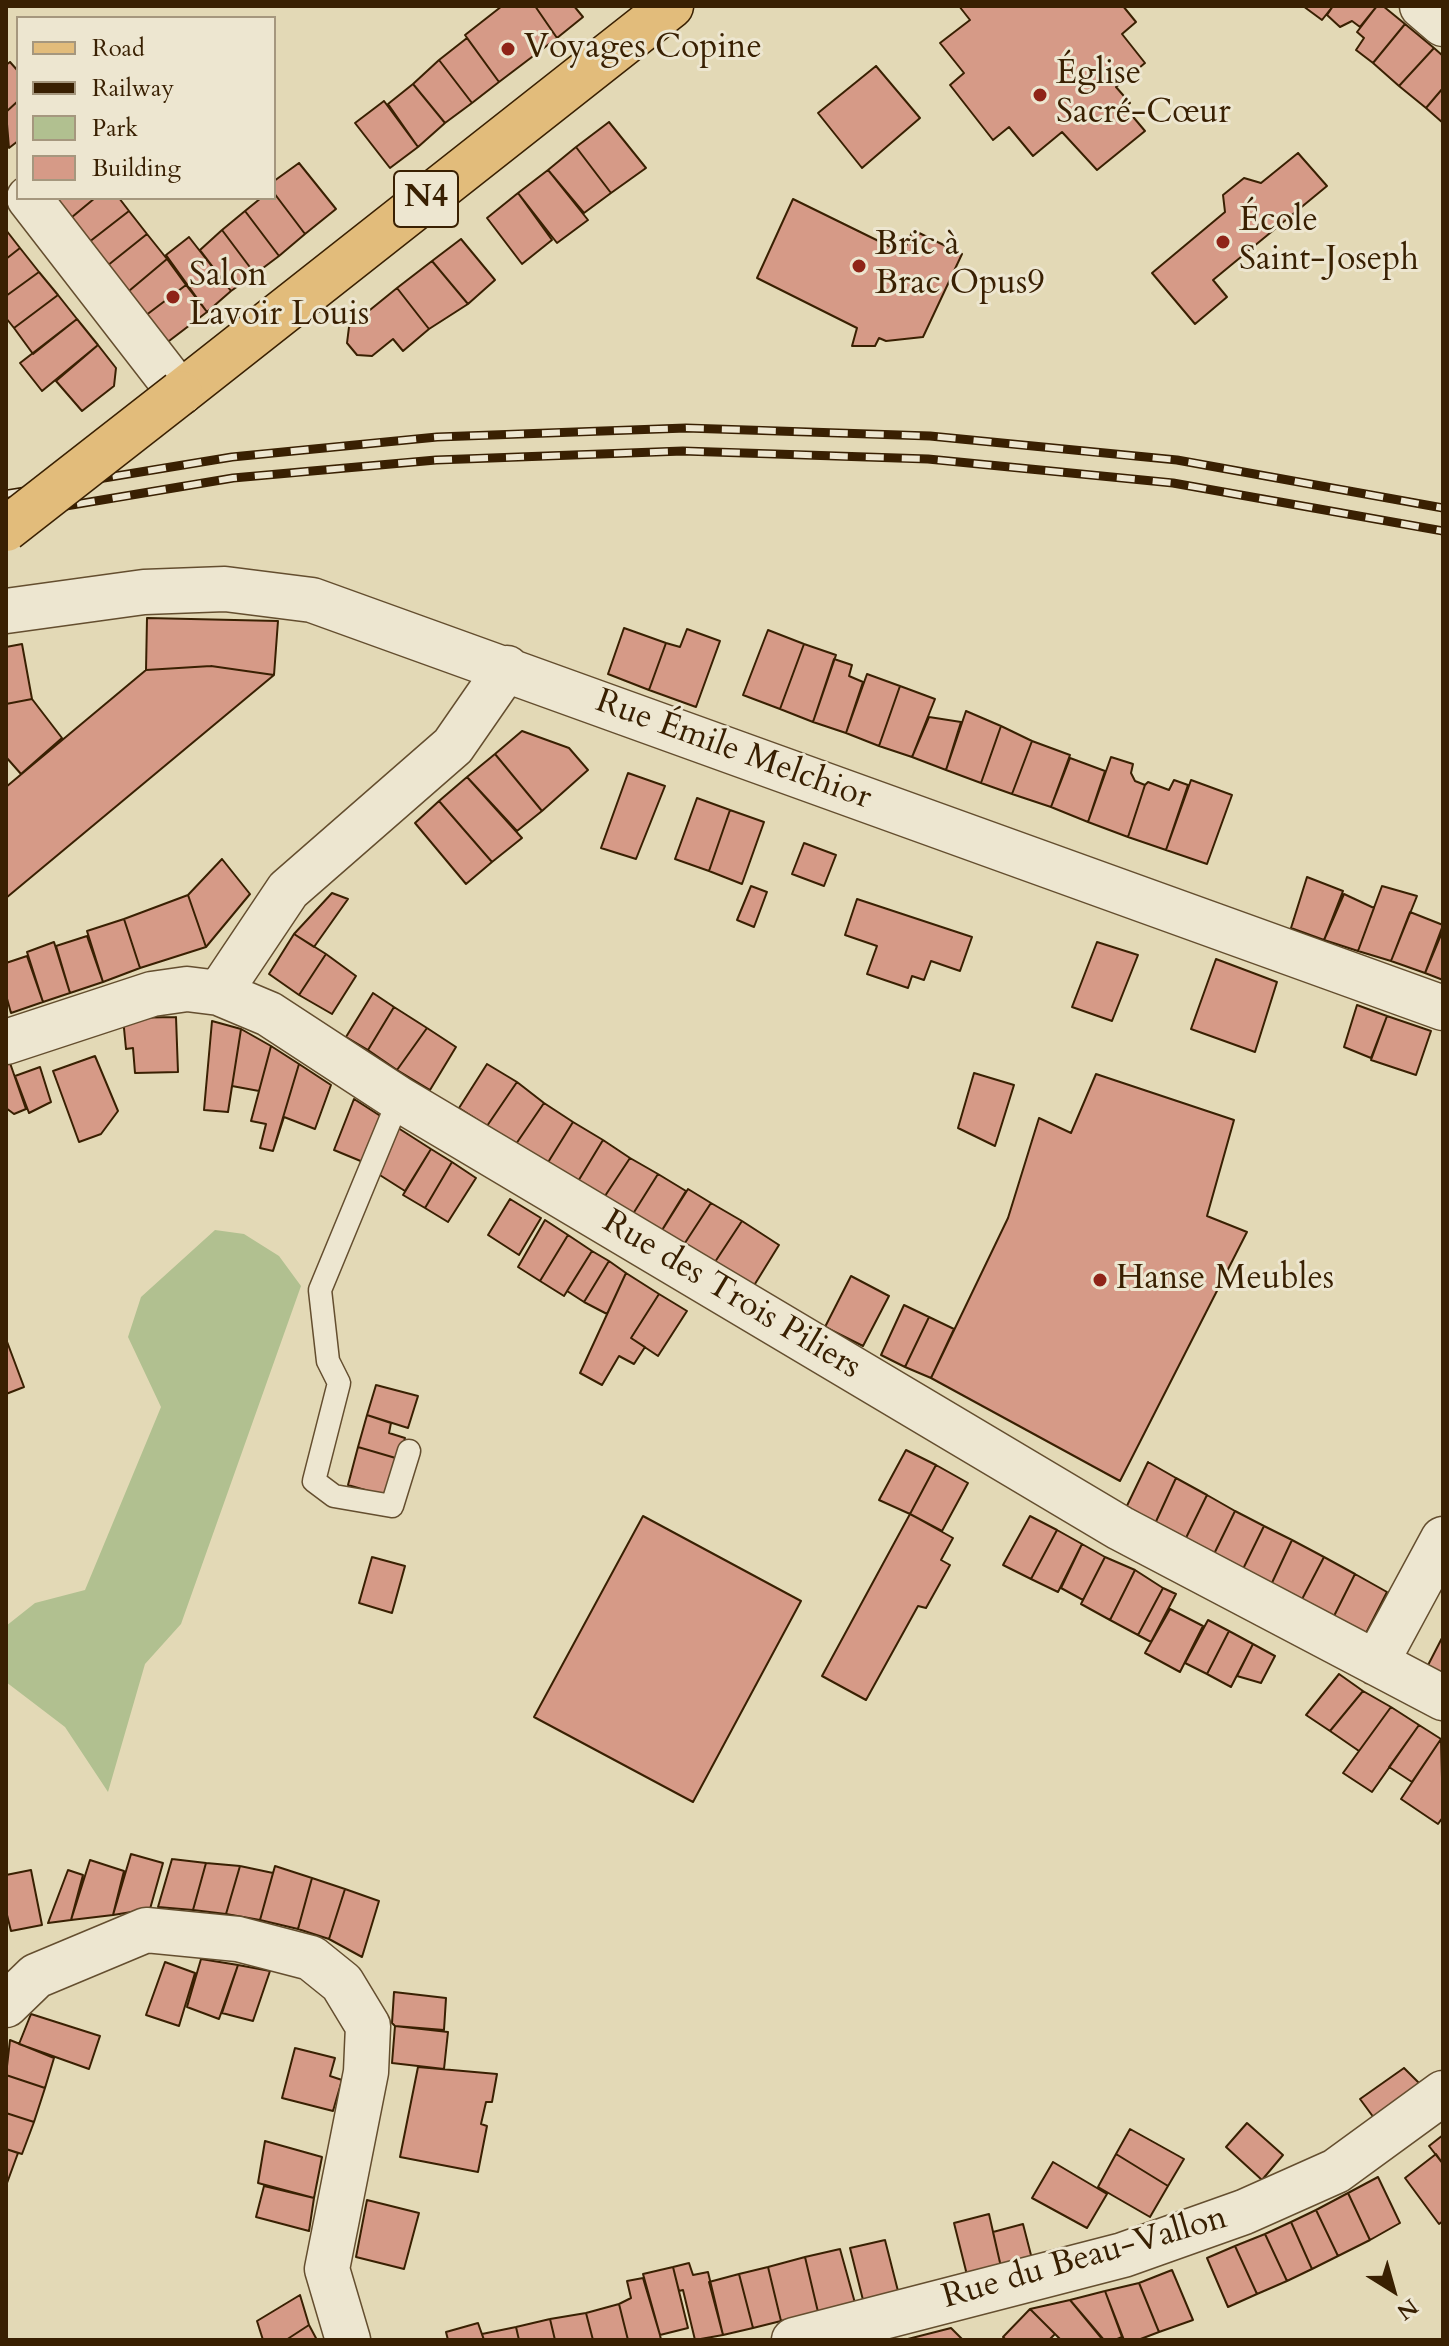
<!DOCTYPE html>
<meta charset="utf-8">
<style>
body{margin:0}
#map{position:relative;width:1449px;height:2346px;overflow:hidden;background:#e3d9b6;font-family:Cardo,serif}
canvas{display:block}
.frame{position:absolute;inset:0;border:8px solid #392002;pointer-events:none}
.legend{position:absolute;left:16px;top:16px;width:260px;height:184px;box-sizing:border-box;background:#ede6d0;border:2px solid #a5977e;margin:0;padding:10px 14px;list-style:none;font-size:24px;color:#392002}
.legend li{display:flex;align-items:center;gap:16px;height:40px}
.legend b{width:40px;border:2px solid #a5977e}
.north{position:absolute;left:1353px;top:2250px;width:80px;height:80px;-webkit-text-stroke:6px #ede6d0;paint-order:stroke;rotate:143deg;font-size:22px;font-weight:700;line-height:32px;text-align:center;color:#392002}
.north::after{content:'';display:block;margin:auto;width:28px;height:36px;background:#392002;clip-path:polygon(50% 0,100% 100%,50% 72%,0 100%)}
</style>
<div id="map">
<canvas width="1449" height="2346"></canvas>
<div class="frame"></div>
<ul class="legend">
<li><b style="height:10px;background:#e2bc7b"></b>Road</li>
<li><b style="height:10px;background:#392002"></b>Railway</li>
<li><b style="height:22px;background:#b1c090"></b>Park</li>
<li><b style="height:22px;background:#d69a87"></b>Building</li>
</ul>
<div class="north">N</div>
</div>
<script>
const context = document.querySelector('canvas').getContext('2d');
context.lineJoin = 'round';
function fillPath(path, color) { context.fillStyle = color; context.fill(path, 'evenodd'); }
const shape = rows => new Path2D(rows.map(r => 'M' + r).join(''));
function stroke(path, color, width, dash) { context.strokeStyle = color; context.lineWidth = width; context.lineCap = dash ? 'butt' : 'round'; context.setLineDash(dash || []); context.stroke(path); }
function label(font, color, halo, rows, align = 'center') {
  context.font = font + ' Cardo,serif'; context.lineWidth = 6; context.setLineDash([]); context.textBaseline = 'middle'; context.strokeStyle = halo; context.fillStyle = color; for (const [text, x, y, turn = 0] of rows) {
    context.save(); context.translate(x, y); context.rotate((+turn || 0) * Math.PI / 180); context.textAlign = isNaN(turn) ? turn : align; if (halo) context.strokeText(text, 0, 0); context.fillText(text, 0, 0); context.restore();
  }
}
fillPath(shape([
 [215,1230,244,1234,279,1256,301,1286,181,1624,145,1664,108,1792,65,1727,6,1682,6,1626,35,1603,85,1590,161,1407,128,1337,141,1297]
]), '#b1c090');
const building = shape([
 [502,6,535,6,557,38,499,82,465,35,502,6],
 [535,6,574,6,583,17,557,38,535,6],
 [959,6,1123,6,1136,22,1122,34,1145,63,1116,87,1130,103,1124,106,1145,131,1097,170,1062,132,1033,156,1009,127,993,140,950,85,964,73,940,43,970,20,959,6],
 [1303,6,1333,6,1322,20,1303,6],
 [1333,6,1377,6,1360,27,1352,21,1340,27,1327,15,1333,6],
 [1377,6,1383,6,1405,24,1373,63,1356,50,1364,38,1357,32,1377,6],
 [1405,24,1434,48,1399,86,1373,63,1405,24],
 [467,38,499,82,472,103,439,60,467,38],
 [1434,48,1443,56,1443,88,1426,108,1399,86,1434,48],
 [439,60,472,103,445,123,413,84,439,60],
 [10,62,18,71,18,101,6,112,6,65,10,62],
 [876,66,920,118,862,168,818,113,876,66],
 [413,84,445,123,418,147,388,104,413,84],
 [1443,88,1443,123,1426,108,1443,88],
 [18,101,18,141,9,148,6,112,18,101],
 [384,101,418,147,390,168,355,123,384,101],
 [609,122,646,168,611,193,576,147,609,122],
 [576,147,611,193,584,213,548,170,576,147],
 [1298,153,1327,186,1213,280,1227,297,1195,324,1152,273,1225,212,1223,195,1244,178,1261,183,1298,153],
 [299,163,336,209,305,234,274,193,274,181,299,163],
 [548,170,588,220,557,243,518,193,548,170],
 [274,193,305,234,279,256,245,211,261,198,274,198,274,193],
 [518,193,552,240,522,264,487,218,518,193],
 [48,198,95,198,66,222,48,198],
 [95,198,119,198,129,211,84,246,66,222,95,198],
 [793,199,903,253,913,230,962,254,923,337,886,341,879,338,875,346,852,346,857,328,757,278,793,199],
 [129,211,147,234,102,270,84,246,129,211],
 [245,211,279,256,255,274,222,230,245,211],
 [6,230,20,248,6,259,6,230],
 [222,230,255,274,231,291,200,250,222,230],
 [147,234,167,259,123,296,102,270,147,234],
 [189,237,231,291,207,312,166,255,189,237],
 [461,239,495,280,468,304,432,261,461,239],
 [20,248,39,272,6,296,6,259,20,248],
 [167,259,186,285,141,319,123,296,167,259],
 [432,261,468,304,429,329,397,288,432,261],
 [39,272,58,295,14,328,6,318,6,296,39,272],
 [186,285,207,312,169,341,158,339,141,319,186,285],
 [397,288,429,329,403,351,393,339,372,356,357,355,347,343,349,327,397,288],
 [58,295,77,319,33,354,14,328,58,295],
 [77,319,98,345,42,391,20,363,77,319],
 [98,345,116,368,114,386,82,411,56,381,98,345],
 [147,618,278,621,274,675,211,666,146,670,147,618],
 [624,628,666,643,649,690,608,674,624,628],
 [687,629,720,641,696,707,649,690,666,643,680,647,687,629],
 [768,630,804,644,780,709,743,695,768,630],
 [22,644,32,699,6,704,6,647,22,644],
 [804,644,836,655,813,722,780,709,804,644],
 [834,659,852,665,849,676,863,682,846,733,813,722,834,659],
 [211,666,274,675,6,898,6,787,146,670,211,666],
 [867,674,900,686,879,746,846,733,867,674],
 [900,686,935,699,912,757,879,746,900,686],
 [32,699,62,738,21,774,6,757,6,704,32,699],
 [966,711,1001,726,981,783,946,770,966,711],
 [929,717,961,722,946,770,912,757,929,717],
 [1001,726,1032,741,1012,794,981,783,1001,726],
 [522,731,569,748,588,770,542,811,495,754,522,731],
 [1032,741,1070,755,1051,807,1012,794,1032,741],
 [495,754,542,811,517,831,467,777,495,754],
 [1111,757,1133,764,1131,773,1135,781,1145,785,1128,837,1088,822,1111,757],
 [1070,758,1105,771,1088,822,1051,807,1070,758],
 [628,773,665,786,636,859,601,848,628,773],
 [467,777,522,838,492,862,439,801,467,777],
 [1174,780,1188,785,1166,850,1128,837,1145,785,1148,782,1169,790,1174,780],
 [1191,780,1232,795,1207,864,1166,850,1191,780],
 [697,798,730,810,709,871,675,859,697,798],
 [439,801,492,862,466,884,415,823,439,801],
 [730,810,764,822,742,884,709,871,730,810],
 [804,843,836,855,824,886,792,874,804,843],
 [222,859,250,894,206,947,188,895,222,859],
 [1307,877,1343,891,1324,940,1291,928,1307,877],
 [751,886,767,892,754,927,737,920,751,886],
 [1382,886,1417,896,1391,961,1358,951,1382,886],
 [332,893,348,899,314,947,294,934,332,893],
 [1344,894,1374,908,1358,951,1324,940,1344,894],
 [188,895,206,947,140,968,124,919,188,895],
 [857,899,972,937,960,971,931,961,924,980,912,976,908,988,867,974,877,946,845,935,857,899],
 [1410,912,1443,925,1425,973,1391,961,1410,912],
 [124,919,140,968,103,982,87,931,124,919],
 [1443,930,1443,980,1425,973,1443,930],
 [294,934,326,954,299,995,269,974,294,934],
 [87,936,103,982,70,993,56,946,87,936],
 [54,942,70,993,43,1002,27,952,54,942],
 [1097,942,1138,955,1112,1021,1072,1007,1097,942],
 [326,954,356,976,332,1014,299,995,326,954],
 [27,956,43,1002,11,1013,6,995,6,963,27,956],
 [1216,959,1277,982,1255,1052,1191,1029,1216,959],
 [373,993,394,1007,368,1050,346,1037,373,993],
 [1357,1005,1387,1016,1371,1058,1344,1047,1357,1005],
 [394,1007,427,1028,397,1070,368,1050,394,1007],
 [1387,1016,1431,1031,1416,1075,1371,1060,1387,1016],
 [176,1017,178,1072,135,1073,133,1048,126,1049,123,1018,176,1017],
 [212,1021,241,1029,228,1112,204,1110,212,1021],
 [427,1028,456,1047,430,1090,397,1070,427,1028],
 [241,1029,271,1046,259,1091,232,1086,228,1112,241,1029],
 [271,1046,299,1064,273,1151,260,1148,266,1124,251,1121,271,1046],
 [95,1056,118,1111,101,1134,79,1142,53,1071,95,1056],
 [10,1063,26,1109,14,1114,6,1108,6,1065,10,1063],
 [299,1064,331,1085,315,1129,284,1117,273,1151,299,1064],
 [487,1064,517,1082,487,1126,459,1108,487,1064],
 [40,1067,51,1102,29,1113,15,1076,40,1067],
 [974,1073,1014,1085,995,1146,958,1128,974,1073],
 [1096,1074,1234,1120,1207,1216,1247,1232,1120,1481,931,1378,1008,1218,1039,1118,1071,1133,1096,1074],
 [517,1082,544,1103,516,1144,487,1126,517,1082],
 [354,1099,382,1117,363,1162,334,1150,354,1099],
 [544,1103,573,1122,547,1164,516,1144,544,1103],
 [573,1122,603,1140,577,1183,547,1164,573,1122],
 [395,1126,431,1149,405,1191,375,1172,395,1126],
 [603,1140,630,1158,603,1199,577,1183,603,1140],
 [431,1149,452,1162,425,1208,403,1195,431,1149],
 [630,1158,658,1174,631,1217,603,1199,630,1158],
 [452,1162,476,1178,448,1222,425,1208,452,1162],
 [658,1174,686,1191,659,1235,631,1217,658,1174],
 [688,1189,711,1203,681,1249,659,1235,688,1189],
 [510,1199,541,1218,519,1255,488,1235,510,1199],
 [711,1203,742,1221,711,1268,681,1249,711,1203],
 [545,1220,568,1235,540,1281,518,1267,545,1220],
 [742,1221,779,1245,750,1292,711,1268,742,1221],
 [568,1235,592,1251,564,1296,540,1281,568,1235],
 [592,1251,609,1261,584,1302,567,1291,592,1251],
 [609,1261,626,1273,607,1314,584,1302,609,1261],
 [626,1273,659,1294,631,1338,645,1347,634,1364,619,1356,602,1385,580,1373,626,1273],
 [851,1276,889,1296,863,1346,825,1327,851,1276],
 [659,1294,687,1311,658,1356,631,1338,659,1294],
 [904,1305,929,1317,905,1367,881,1355,904,1305],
 [929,1317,954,1329,931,1378,905,1367,929,1317],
 [6,1339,24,1387,6,1394,6,1339],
 [376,1385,418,1396,408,1428,367,1415,376,1385],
 [367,1415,391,1423,389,1433,405,1438,399,1459,358,1447,367,1415],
 [358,1447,399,1459,389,1497,348,1485,358,1447],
 [906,1450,936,1465,910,1514,879,1500,906,1450],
 [1148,1462,1176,1478,1153,1528,1124,1512,1148,1462],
 [936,1465,968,1483,942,1531,910,1514,936,1465],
 [1176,1478,1207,1495,1183,1544,1153,1528,1176,1478],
 [1207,1495,1235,1511,1213,1556,1183,1544,1207,1495],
 [1235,1511,1264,1526,1242,1571,1213,1556,1235,1511],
 [910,1514,953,1538,941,1560,950,1565,926,1608,918,1606,866,1700,822,1676,910,1514],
 [643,1516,801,1601,693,1802,534,1717,643,1516],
 [1030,1516,1057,1530,1031,1579,1003,1565,1030,1516],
 [1264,1526,1292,1540,1270,1587,1242,1571,1264,1526],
 [1057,1530,1082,1544,1058,1592,1031,1579,1057,1530],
 [1292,1540,1324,1557,1300,1603,1270,1587,1292,1540],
 [1082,1544,1105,1557,1083,1600,1061,1588,1082,1544],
 [372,1557,405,1566,392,1613,359,1603,372,1557],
 [1105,1557,1135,1570,1110,1620,1081,1604,1105,1557],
 [1324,1557,1355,1574,1332,1620,1300,1603,1324,1557],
 [1135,1570,1163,1588,1138,1635,1110,1620,1135,1570],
 [1355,1574,1387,1592,1364,1637,1332,1620,1355,1574],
 [1163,1588,1176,1594,1151,1642,1138,1635,1163,1588],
 [1170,1609,1203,1626,1180,1672,1145,1653,1170,1609],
 [1208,1620,1229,1631,1207,1674,1185,1663,1208,1620],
 [1229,1631,1253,1644,1231,1687,1207,1674,1229,1631],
 [1443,1636,1443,1680,1425,1671,1443,1636],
 [1253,1644,1275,1656,1261,1683,1237,1676,1253,1644],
 [1339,1674,1363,1691,1330,1731,1306,1715,1339,1674],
 [1363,1691,1391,1707,1359,1751,1330,1731,1363,1691],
 [1391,1707,1419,1725,1372,1792,1343,1773,1391,1707],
 [1419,1725,1441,1739,1412,1782,1389,1767,1419,1725],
 [1441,1739,1443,1817,1438,1824,1401,1799,1441,1739],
 [131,1854,163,1863,150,1909,113,1915,131,1854],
 [172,1859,206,1863,193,1910,158,1907,172,1859],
 [90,1860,124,1871,113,1915,71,1920,90,1860],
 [206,1863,240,1866,226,1914,193,1910,206,1863],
 [240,1866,273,1873,260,1920,226,1914,240,1866],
 [275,1866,312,1878,298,1929,260,1920,275,1866],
 [31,1870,42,1925,11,1931,6,1911,6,1875,31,1870],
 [68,1870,83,1875,71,1920,48,1923,68,1870],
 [312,1878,345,1889,329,1939,298,1929,312,1878],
 [345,1889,379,1901,362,1957,329,1939,345,1889],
 [201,1959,238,1965,219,2019,187,2007,201,1959],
 [165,1962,195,1973,179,2026,146,2015,165,1962],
 [238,1965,270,1971,253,2021,222,2013,238,1965],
 [394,1992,446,1998,444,2030,395,2026,392,2023,394,1992],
 [31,2014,100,2036,89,2069,19,2044,31,2014],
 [395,2026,448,2032,444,2069,392,2063,395,2026],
 [10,2040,54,2058,45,2088,6,2075,10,2040],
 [295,2048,335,2058,330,2076,342,2080,333,2111,282,2098,295,2048],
 [418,2067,497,2074,492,2102,486,2102,481,2124,487,2126,478,2172,400,2157,418,2067],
 [1404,2068,1425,2089,1377,2122,1360,2099,1404,2068],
 [6,2075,45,2088,34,2122,6,2113,6,2075],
 [6,2113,34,2122,22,2154,6,2149,6,2113],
 [1247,2123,1283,2155,1262,2180,1226,2147,1247,2123],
 [1130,2129,1184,2159,1168,2186,1116,2154,1130,2129],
 [1443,2135,1443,2164,1429,2146,1443,2135],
 [265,2141,322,2157,314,2198,258,2183,265,2141],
 [6,2149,18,2153,7,2183,6,2183,6,2149],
 [1116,2154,1168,2186,1150,2217,1098,2187,1116,2154],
 [1436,2154,1443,2164,1443,2221,1439,2224,1405,2178,1436,2154],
 [1053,2162,1107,2194,1087,2228,1032,2198,1053,2162],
 [1378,2177,1400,2223,1370,2240,1348,2193,1378,2177],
 [264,2186,314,2198,309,2231,256,2217,264,2186],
 [1348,2193,1370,2240,1338,2256,1316,2210,1348,2193],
 [367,2200,419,2213,404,2269,356,2257,367,2200],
 [1316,2210,1338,2256,1312,2269,1291,2222,1316,2210],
 [989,2214,1001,2267,967,2275,954,2223,989,2214],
 [1291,2222,1312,2269,1287,2281,1265,2234,1291,2222],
 [1023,2224,1032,2259,1001,2267,993,2232,1023,2224],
 [1265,2234,1287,2281,1257,2294,1235,2246,1265,2234],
 [885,2240,898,2291,863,2300,850,2248,885,2240],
 [1235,2246,1257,2294,1228,2307,1207,2258,1235,2246],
 [840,2249,855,2303,818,2312,805,2257,840,2249],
 [805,2257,818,2312,781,2321,768,2267,805,2257],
 [689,2263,693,2275,708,2272,723,2335,695,2340,683,2290,679,2291,673,2267,689,2263],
 [673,2267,688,2328,660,2335,643,2274,673,2267],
 [768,2267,781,2321,753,2328,739,2274,768,2267],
 [1172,2270,1193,2320,1159,2332,1139,2283,1172,2270],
 [739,2274,753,2328,723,2335,709,2282,739,2274],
 [643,2278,660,2335,661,2340,628,2340,619,2304,631,2298,627,2281,643,2278],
 [1139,2283,1159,2332,1138,2340,1124,2340,1105,2291,1139,2283],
 [1105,2291,1122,2337,1115,2340,1104,2340,1070,2300,1105,2291],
 [300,2295,309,2325,286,2340,263,2340,257,2321,300,2295],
 [1070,2300,1103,2340,1061,2340,1030,2309,1070,2300],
 [619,2304,628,2340,593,2340,586,2313,619,2304],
 [1030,2309,1055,2334,1049,2340,1006,2340,1003,2337,1030,2309],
 [586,2313,593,2340,555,2340,550,2319,586,2313],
 [550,2319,555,2340,519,2340,516,2327,550,2319],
 [478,2323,484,2340,448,2340,446,2332,478,2323],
 [309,2325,317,2340,286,2340,309,2325],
 [516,2327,519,2340,484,2340,482,2334,516,2327],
 [951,2328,963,2340,904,2340,951,2328]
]);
fillPath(building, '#d69a87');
stroke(building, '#392002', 2);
const service = shape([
 [399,1099,320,1290,328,1361,339,1383,314,1481,334,1496,392,1506,409,1451]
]);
const minor = shape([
 [1422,6,1443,24],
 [29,198,180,393],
 [6,611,144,592,225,589,312,600,1443,1008],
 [219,993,288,890,453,746,507,668],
 [6,1042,152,994,187,989,219,993,269,1014,399,1099,1120,1528,1443,1698],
 [1376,1663,1443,1539],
 [6,2005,36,1976,146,1930,238,1939,311,1958,342,1983,368,2026,366,2072,327,2269,348,2340],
 [794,2340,1123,2255,1244,2212,1336,2171,1443,2093]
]);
const primary = shape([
 [180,393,671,6]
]);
stroke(service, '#644e2f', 25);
stroke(minor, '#644e2f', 47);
stroke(primary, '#392002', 47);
stroke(service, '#ede6d0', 22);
stroke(minor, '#ede6d0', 44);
stroke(primary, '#e2bc7b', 44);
const rail = shape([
 [6,494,232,457,437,437,686,428,930,436,1177,460,1443,508],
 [6,516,233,478,436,460,683,451,928,459,1173,483,1443,531]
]);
stroke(rail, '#392002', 9);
stroke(rail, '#ede6d0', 6, [18]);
const primaryBridge = shape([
 [6,529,180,393]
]);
stroke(primaryBridge, '#392002', 47, []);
stroke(primaryBridge, '#e2bc7b', 44);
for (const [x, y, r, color] of [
 [508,49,8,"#8f2418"],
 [1040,95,8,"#8f2418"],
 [1223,242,8,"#8f2418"],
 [859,266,8,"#8f2418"],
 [173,297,8,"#8f2418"],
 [1100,1280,8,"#8f2418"]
]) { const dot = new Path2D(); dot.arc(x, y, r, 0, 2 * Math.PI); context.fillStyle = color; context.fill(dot); stroke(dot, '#ede6d0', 3); }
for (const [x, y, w] of [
 [426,199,64]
]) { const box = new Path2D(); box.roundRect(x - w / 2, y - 28, w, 56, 6); context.fillStyle = '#ede6d0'; context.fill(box); stroke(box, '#392002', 2); }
label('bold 32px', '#392002', null, [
 ["N4",426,199]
]);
label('34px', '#392002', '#ede6d0', [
 ["Voyages Copine",524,49],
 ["Église",1056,75],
 ["Sacré-Cœur",1056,114],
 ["École",1239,222],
 ["Saint-Joseph",1239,261],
 ["Bric à",875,246],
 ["Brac Opus9",875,285],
 ["Salon",189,277],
 ["Lavoir Louis",189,316],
 ["Hanse Meubles",1116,1280]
], 'left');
label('34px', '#392002', '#ede6d0', [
 ["Rue Émile Melchior",733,751,20],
 ["Rue des Trois Piliers",731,1296,31],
 ["Rue du Beau-Vallon",1085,2259,-16]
]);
</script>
